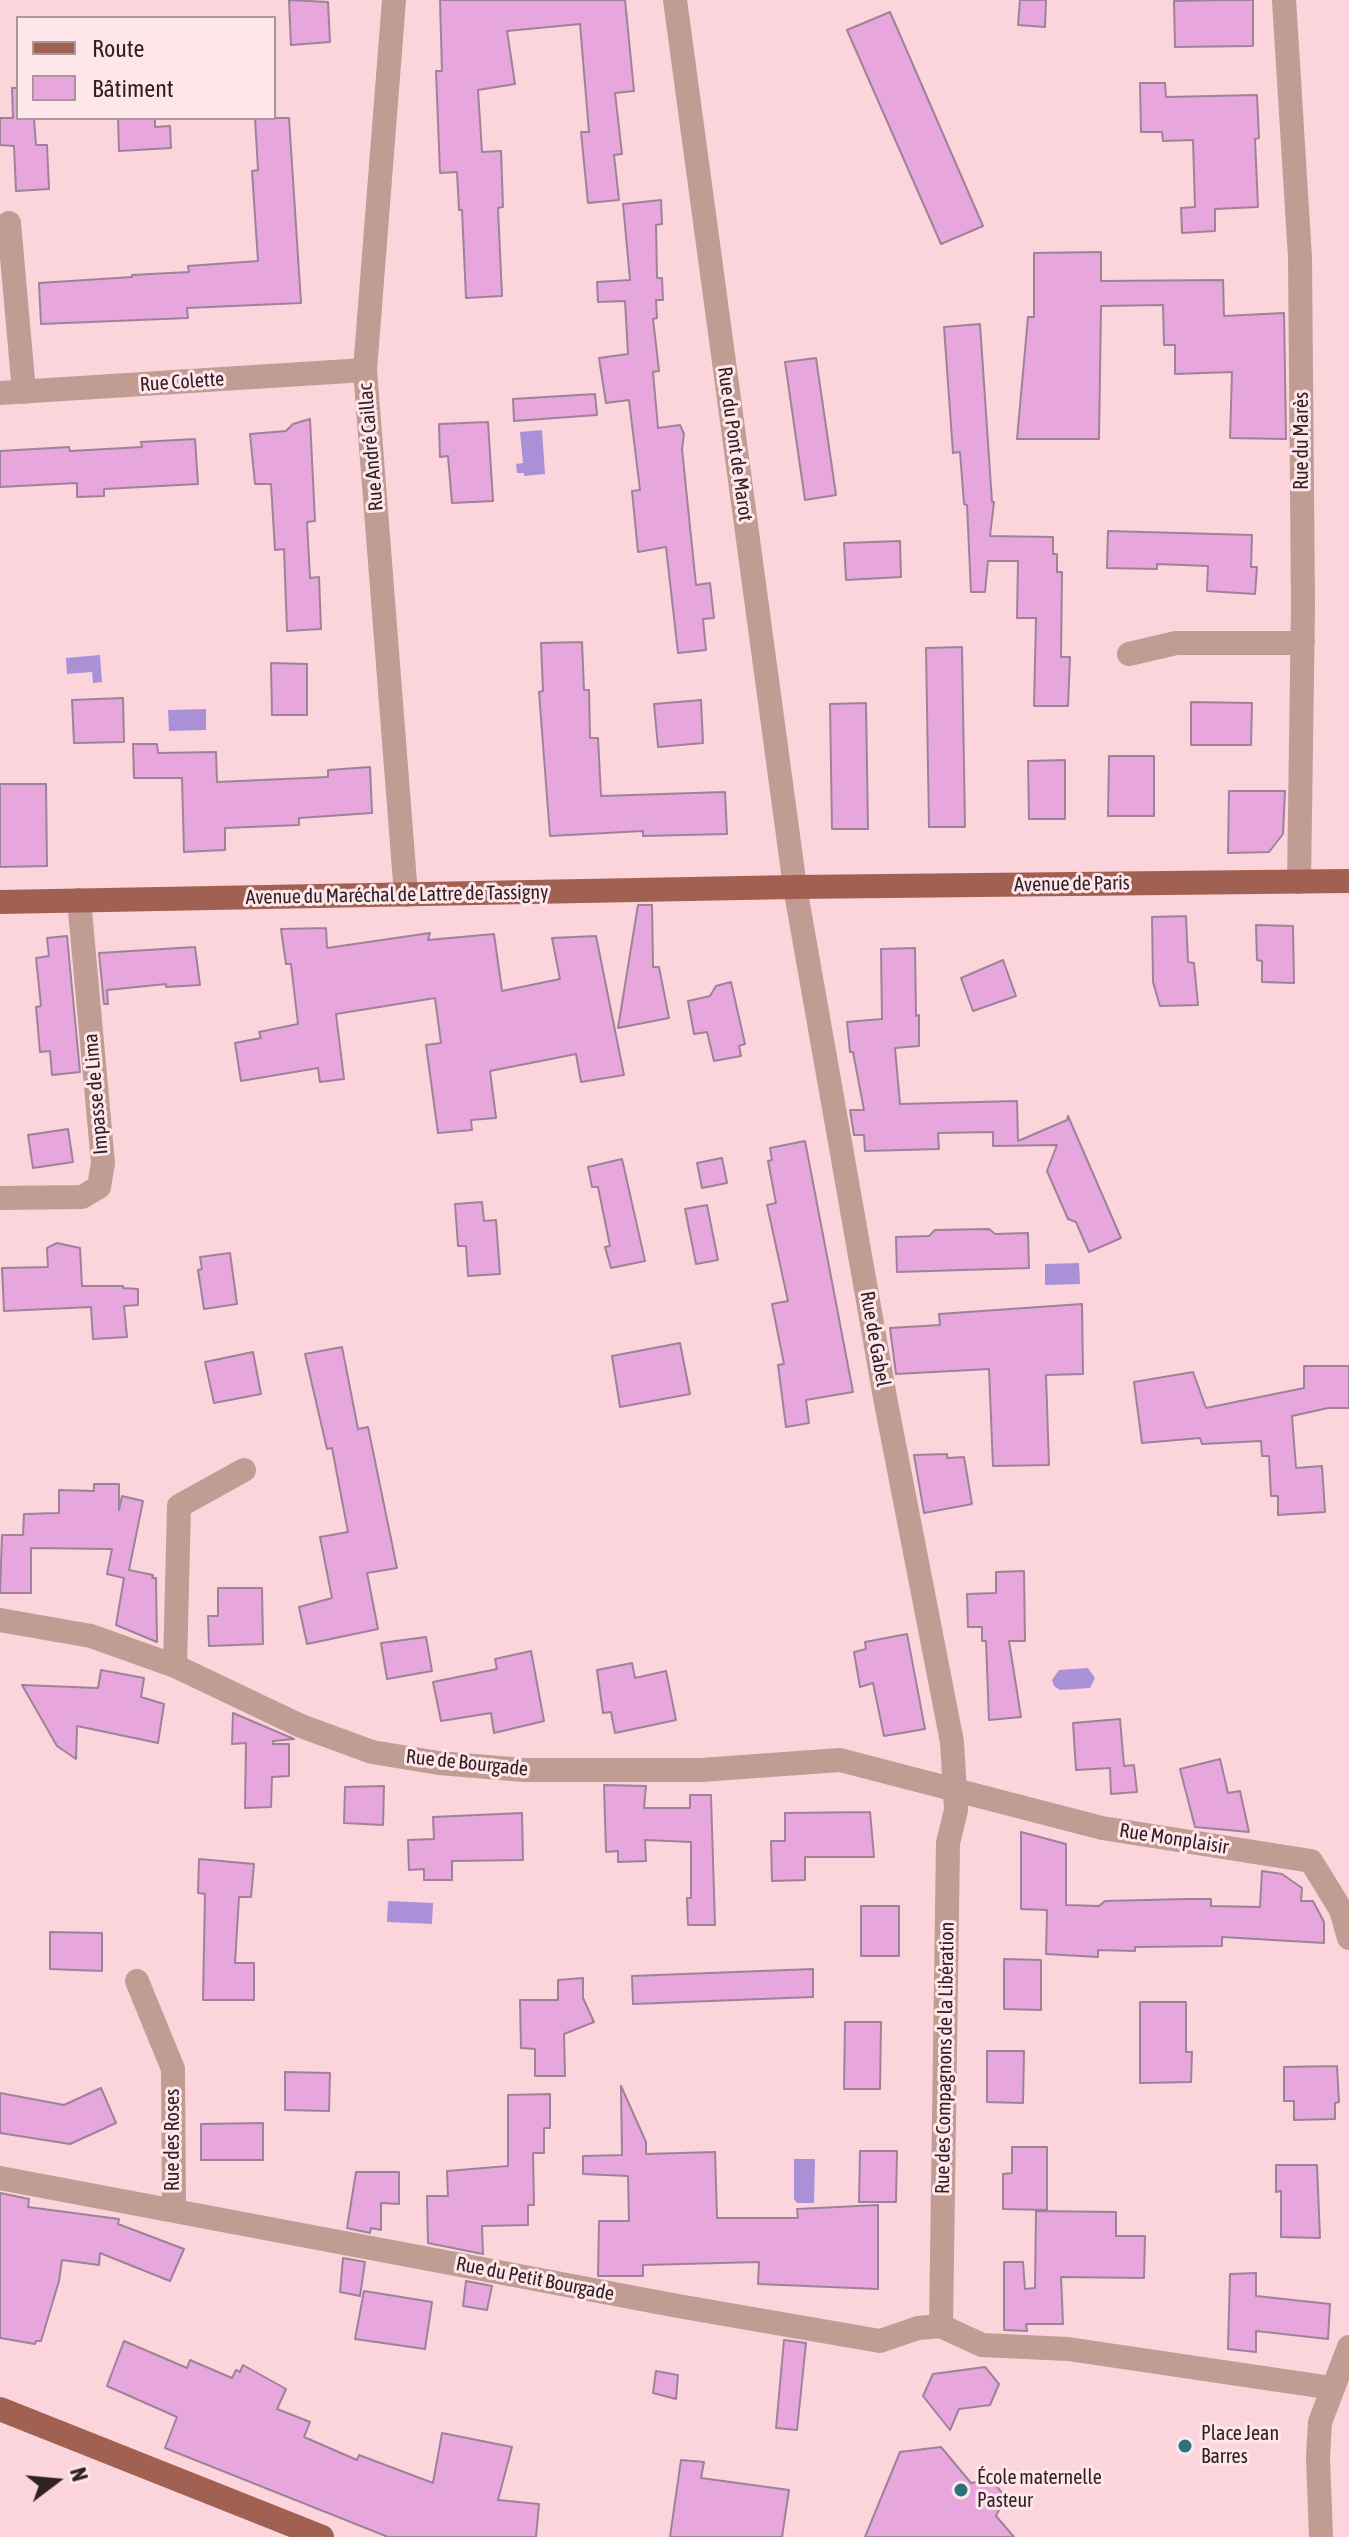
<!DOCTYPE html>
<meta charset="utf-8">
<style>
body{margin:0}
#map{position:relative;width:1349px;height:2537px;overflow:hidden;background:#fbd4dc;font-family:"Asap Condensed",sans-serif}
canvas{display:block}
.legend{position:absolute;left:16px;top:16px;width:260px;height:104px;box-sizing:border-box;background:#fee6eb;border:2px solid #ab979b;margin:0;padding:10px 14px;list-style:none;font-size:24px;color:#2f2124}
.legend li{display:flex;align-items:center;gap:16px;height:40px}
.legend b{width:40px;border:2px solid #ab979b}
.north{position:absolute;left:16px;top:2441px;width:80px;height:80px;-webkit-text-stroke:6px #fee6eb;paint-order:stroke;rotate:74deg;font-size:22px;font-weight:700;line-height:32px;text-align:center;color:#2f2124}
.north::after{content:'';display:block;margin:auto;width:28px;height:36px;background:#2f2124;clip-path:polygon(50% 0,100% 100%,50% 72%,0 100%)}
</style>
<div id="map">
<canvas width="1349" height="2537"></canvas>
<ul class="legend">
<li><b style="height:10px;background:#a16152"></b>Route</li>
<li><b style="height:22px;background:#e7a7dd"></b>Bâtiment</li>
</ul>
<div class="north">N</div>
</div>
<script>
const context = document.querySelector('canvas').getContext('2d');
context.lineJoin = 'round';
function fillPath(path, color) { context.fillStyle = color; context.fill(path, 'evenodd'); }
const shape = rows => new Path2D(rows.map(r => 'M' + r).join(''));
function stroke(path, color, width, dash) { context.strokeStyle = color; context.lineWidth = width; context.lineCap = dash ? 'butt' : 'round'; context.setLineDash(dash || []); context.stroke(path); }
function label(font, color, halo, rows, align = 'center') {
  context.font = font + ' "Asap Condensed",sans-serif'; context.lineWidth = 6; context.setLineDash([]); context.textBaseline = 'middle'; context.strokeStyle = halo; context.fillStyle = color; for (const [text, x, y, turn = 0] of rows) {
    context.save(); context.translate(x, y); context.rotate((+turn || 0) * Math.PI / 180); context.textAlign = isNaN(turn) ? turn : align; if (halo) context.strokeText(text, 0, 0); context.fillText(text, 0, 0); context.restore();
  }
}
fillPath(shape([
 [542,430,545,474,524,476,524,473,517,473,516,464,523,463,520,432],
 [100,655,102,682,93,683,92,672,67,674,66,658],
 [206,709,206,730,169,731,168,710],
 [1079,1263,1080,1284,1045,1285,1045,1264],
 [1088,1668,1095,1678,1090,1688,1060,1690,1054,1686,1052,1680,1059,1670],
 [388,1901,433,1903,432,1924,387,1922],
 [794,2159,815,2159,814,2203,797,2203,794,2199]
]), '#aa91d7');
const building = shape([
 [289,0,328,2,330,42,291,45,289,0],
 [440,0,625,0,634,91,615,93,622,154,614,155,619,200,588,203,581,132,589,132,580,24,507,31,515,84,478,90,482,152,501,151,503,207,498,208,502,296,466,298,462,210,459,210,457,172,440,173,436,71,442,71,440,0],
 [1020,0,1046,0,1045,27,1018,25,1020,0],
 [1227,0,1253,0,1253,46,1175,47,1174,1,1227,0],
 [890,12,983,226,941,244,847,30,890,12],
 [1140,83,1165,83,1166,97,1257,95,1259,138,1255,139,1258,207,1215,209,1215,231,1182,233,1181,208,1195,207,1193,140,1163,141,1162,132,1141,132,1140,83],
 [12,88,18,88,18,118,34,118,36,145,47,145,49,189,16,191,14,146,0,145,0,118,13,118,12,88],
 [118,118,155,118,155,127,170,126,171,148,119,151,118,118],
 [255,118,289,118,301,303,187,308,188,318,41,324,39,283,132,277,132,275,189,272,188,266,258,261,252,171,258,170,255,118],
 [661,200,662,224,656,225,657,278,662,278,663,300,656,300,657,318,653,319,659,371,653,372,658,428,680,425,684,434,682,449,696,585,710,583,714,618,703,619,706,650,678,653,666,547,638,552,632,491,640,490,629,400,606,403,599,358,628,354,625,301,598,302,597,282,630,280,623,204,661,200],
 [1101,252,1101,281,1223,280,1224,316,1284,313,1286,439,1230,438,1232,372,1175,374,1175,345,1164,345,1163,305,1101,306,1099,439,1017,439,1028,317,1034,317,1034,253,1101,252],
 [980,324,992,502,994,502,990,536,1053,537,1053,554,1057,554,1057,572,1062,572,1061,657,1070,657,1068,706,1034,706,1036,618,1017,618,1018,561,988,561,985,592,971,592,967,505,964,504,960,452,953,453,944,327,980,324],
 [816,358,836,495,805,500,785,362,816,358],
 [595,394,597,415,514,421,513,399,595,394],
 [310,419,315,521,307,522,310,578,319,577,321,629,287,631,284,549,275,550,271,484,255,484,250,434,286,431,293,424,310,419],
 [488,422,493,501,452,503,448,456,440,457,439,424,488,422],
 [195,439,198,484,104,489,104,496,77,497,77,483,0,487,0,451,69,447,70,451,142,447,141,442,195,439],
 [1108,531,1252,535,1251,567,1257,567,1255,594,1207,591,1208,566,1157,564,1157,569,1107,568,1108,531],
 [900,541,901,577,846,580,844,543,900,541],
 [582,642,584,690,589,690,590,738,598,738,601,796,725,792,727,834,643,836,643,831,550,836,539,692,543,691,541,643,582,642],
 [962,647,965,827,929,827,926,648,962,647],
 [271,663,307,664,307,715,272,715,271,663],
 [123,698,124,742,74,743,72,700,123,698],
 [701,700,703,743,658,747,654,704,701,700],
 [1191,702,1252,703,1251,745,1191,745,1191,702],
 [866,703,868,829,832,829,830,704,866,703],
 [133,744,157,744,158,753,216,752,217,782,328,777,328,770,370,767,372,813,299,818,299,825,225,828,225,850,184,852,182,778,134,778,133,744],
 [1109,756,1154,756,1154,816,1108,816,1109,756],
 [1065,760,1065,819,1029,819,1028,761,1065,760],
 [0,784,46,784,47,866,0,867,0,784],
 [1229,791,1285,791,1283,834,1269,852,1228,853,1229,791],
 [638,905,652,905,653,967,659,967,669,1018,618,1028,638,905],
 [1186,916,1188,962,1194,963,1198,1005,1160,1006,1153,982,1152,917,1186,916],
 [1256,925,1293,926,1294,983,1262,982,1262,961,1257,960,1256,925],
 [326,928,327,948,430,933,428,940,494,934,502,991,560,979,552,938,596,936,624,1075,581,1082,576,1054,490,1071,496,1118,471,1120,472,1130,438,1133,426,1045,441,1043,435,998,336,1014,344,1079,320,1082,318,1068,241,1081,235,1043,261,1038,259,1032,298,1024,291,964,286,964,281,929,326,928],
 [67,936,80,1072,52,1075,50,1051,40,1052,36,1007,41,1006,36,958,49,956,47,938,67,936],
 [195,947,200,985,166,987,166,984,107,990,108,1004,104,1004,99,953,195,947],
 [915,948,916,1016,919,1015,919,1046,895,1048,900,1104,1017,1101,1018,1141,1067,1120,1068,1116,1121,1238,1089,1252,1076,1222,1068,1219,1047,1171,1057,1145,993,1146,993,1132,938,1133,939,1149,865,1151,864,1135,854,1135,850,1110,864,1110,853,1052,850,1052,847,1022,882,1019,881,949,915,948],
 [1003,960,1016,996,973,1011,961,978,1003,960],
 [731,982,745,1044,739,1046,741,1056,714,1061,707,1032,694,1034,688,1001,710,996,716,986,731,982],
 [68,1129,73,1162,33,1168,28,1135,68,1129],
 [805,1141,853,1392,806,1400,809,1423,786,1427,778,1365,784,1364,772,1304,788,1301,767,1205,776,1203,768,1161,772,1160,770,1148,805,1141],
 [722,1158,727,1183,702,1188,697,1163,722,1158],
 [622,1159,645,1261,611,1268,605,1247,610,1246,598,1187,592,1187,588,1167,622,1159],
 [482,1202,484,1221,496,1220,500,1274,468,1276,466,1246,458,1246,455,1204,482,1202],
 [707,1205,718,1260,696,1264,685,1209,707,1205],
 [989,1229,995,1234,1028,1233,1029,1268,897,1272,896,1237,929,1236,935,1230,989,1229],
 [57,1243,80,1248,82,1286,123,1286,123,1288,138,1289,138,1305,124,1306,127,1337,93,1339,91,1307,4,1311,2,1268,48,1267,47,1248,57,1243],
 [230,1253,237,1304,204,1309,198,1270,202,1269,200,1257,230,1253],
 [1082,1304,1083,1374,1046,1375,1049,1465,993,1466,989,1369,896,1374,890,1328,940,1325,939,1314,1082,1304],
 [680,1343,690,1394,620,1407,612,1356,680,1343],
 [342,1347,358,1429,368,1427,397,1568,367,1573,378,1629,307,1644,299,1607,332,1598,320,1537,348,1532,332,1448,327,1449,305,1354,342,1347],
 [253,1352,261,1394,214,1403,205,1362,253,1352],
 [1304,1366,1349,1366,1349,1408,1328,1408,1292,1416,1296,1468,1322,1466,1325,1512,1278,1515,1278,1496,1271,1496,1269,1456,1262,1456,1261,1441,1202,1444,1200,1438,1142,1443,1134,1382,1193,1372,1206,1408,1304,1388,1304,1366],
 [947,1454,947,1458,964,1457,972,1504,924,1513,914,1455,947,1454],
 [94,1484,119,1484,119,1510,122,1496,143,1501,129,1570,153,1575,152,1578,156,1578,157,1642,116,1625,124,1578,107,1574,112,1549,31,1548,31,1593,0,1593,2,1535,23,1535,24,1514,59,1513,59,1490,94,1491,94,1484],
 [1024,1571,1025,1641,1009,1641,1021,1717,989,1720,986,1641,982,1641,982,1627,968,1627,967,1594,996,1593,996,1572,1024,1571],
 [218,1588,262,1588,263,1644,209,1646,208,1616,218,1616,218,1588],
 [907,1634,925,1729,884,1736,873,1683,860,1687,854,1652,866,1649,865,1642,907,1634],
 [426,1637,432,1671,387,1679,381,1643,426,1637],
 [531,1651,544,1721,494,1733,491,1713,441,1721,433,1682,497,1669,495,1659,531,1651],
 [632,1663,635,1678,666,1671,676,1720,615,1733,611,1712,603,1713,597,1670,632,1663],
 [101,1670,144,1678,141,1697,164,1704,158,1743,77,1726,76,1759,57,1746,22,1685,98,1688,101,1670],
 [233,1713,294,1739,273,1741,273,1744,289,1744,289,1776,272,1777,271,1807,245,1808,246,1743,232,1744,233,1713],
 [1120,1719,1124,1766,1134,1765,1137,1792,1111,1794,1110,1768,1076,1770,1073,1723,1120,1719],
 [1220,1759,1228,1793,1240,1791,1249,1832,1195,1827,1180,1769,1220,1759],
 [604,1785,646,1786,644,1808,690,1808,690,1795,711,1795,715,1925,688,1925,687,1898,691,1898,691,1842,645,1840,646,1861,618,1862,618,1851,606,1852,604,1785],
 [384,1786,383,1825,344,1823,345,1787,384,1786],
 [870,1812,874,1857,805,1857,805,1880,772,1881,771,1841,785,1841,785,1813,870,1812],
 [522,1813,523,1860,452,1861,452,1880,424,1880,424,1869,409,1870,408,1840,434,1839,433,1817,522,1813],
 [1021,1832,1066,1844,1066,1905,1099,1906,1105,1901,1188,1899,1211,1899,1211,1906,1260,1907,1262,1871,1282,1874,1302,1888,1301,1901,1313,1901,1324,1922,1324,1943,1222,1937,1222,1946,1135,1947,1135,1951,1098,1950,1098,1957,1046,1954,1047,1910,1021,1909,1021,1832],
 [199,1859,254,1864,251,1897,239,1897,235,1963,254,1963,254,2000,203,2000,205,1894,198,1893,199,1859],
 [861,1906,899,1906,899,1956,861,1956,861,1906],
 [50,1932,102,1933,102,1971,50,1969,50,1932],
 [1004,1959,1041,1960,1041,2010,1004,2009,1004,1959],
 [813,1969,813,1997,633,2004,632,1976,813,1969],
 [583,1978,583,1998,594,2022,564,2034,565,2076,535,2076,535,2049,521,2048,520,2000,558,2000,558,1980,583,1978],
 [1140,2002,1186,2002,1186,2052,1192,2052,1191,2082,1140,2083,1140,2002],
 [845,2022,881,2022,880,2089,844,2089,845,2022],
 [987,2051,1024,2051,1023,2103,987,2102,987,2051],
 [1337,2066,1339,2102,1335,2103,1335,2119,1294,2120,1294,2101,1284,2101,1284,2067,1337,2066],
 [285,2072,330,2073,329,2111,285,2110,285,2072],
 [621,2086,646,2142,646,2154,715,2152,717,2218,798,2218,797,2209,878,2205,878,2289,758,2284,759,2262,643,2265,643,2276,598,2276,599,2221,629,2221,628,2176,583,2174,583,2156,622,2155,621,2086],
 [101,2088,116,2123,70,2144,0,2133,0,2093,64,2105,101,2088],
 [550,2094,550,2128,544,2128,544,2153,533,2153,534,2205,528,2205,528,2225,482,2226,483,2254,428,2243,427,2196,448,2196,447,2171,508,2166,508,2095,550,2094],
 [263,2123,263,2160,201,2160,201,2124,263,2123],
 [1012,2147,1047,2147,1047,2210,1003,2209,1003,2174,1012,2173,1012,2147],
 [860,2151,897,2151,896,2202,859,2202,860,2151],
 [1276,2165,1317,2165,1320,2238,1281,2237,1281,2191,1276,2192,1276,2165],
 [356,2172,399,2172,399,2204,381,2203,381,2230,371,2228,370,2233,347,2228,356,2172],
 [0,2193,29,2199,28,2207,119,2219,118,2224,184,2249,170,2281,100,2253,99,2265,62,2260,59,2281,41,2341,36,2341,35,2344,0,2338,0,2193],
 [1036,2211,1116,2212,1116,2236,1145,2236,1144,2278,1061,2277,1063,2324,1026,2324,1027,2331,1004,2330,1004,2262,1023,2262,1025,2289,1035,2288,1036,2211],
 [343,2258,365,2262,360,2296,340,2292,343,2258],
 [1256,2273,1256,2296,1330,2304,1328,2339,1256,2331,1256,2352,1228,2349,1230,2274,1256,2273],
 [466,2281,492,2286,487,2310,463,2306,466,2281],
 [364,2291,432,2302,425,2349,355,2339,364,2291],
 [784,2340,806,2343,797,2430,776,2428,784,2340],
 [124,2341,187,2368,190,2360,232,2378,236,2370,240,2372,243,2365,286,2389,277,2409,310,2422,304,2437,357,2460,359,2455,433,2483,442,2433,512,2447,498,2500,539,2504,536,2537,388,2537,165,2448,177,2417,107,2386,124,2341],
 [985,2367,999,2384,990,2405,959,2409,950,2430,923,2396,933,2374,985,2367],
 [656,2371,678,2375,676,2399,653,2393,656,2371],
 [941,2447,971,2483,992,2480,1005,2497,996,2516,1014,2537,865,2537,900,2452,941,2447],
 [681,2460,704,2462,701,2478,789,2490,782,2537,670,2537,681,2460]
]);
fillPath(building, '#e7a7dd');
stroke(building, '#9d8399', 2);
stroke(shape([
 [394,0,365,370,406,895],
 [675,0,795,887,886,1403,952,1742,956,1810,948,1843,941,2326],
 [1284,0,1300,257,1303,606,1299,882],
 [9,223,24,392],
 [0,393,365,370],
 [1129,654,1176,643,1303,643],
 [0,1198,82,1197,99,1187,103,1163,79,900],
 [0,1620,91,1636,175,1666,301,1726,372,1752,439,1763,524,1770,701,1770,840,1760,1102,1828,1311,1861,1341,1910,1349,1938],
 [175,1666,179,1506,244,1470],
 [137,1981,173,2069,174,2210],
 [0,2178,678,2306,880,2341,918,2328,941,2326,982,2345,1068,2349,1332,2388],
 [1321,2537,1318,2457,1320,2422,1349,2347]
]), '#c19c92', 24);
stroke(shape([
 [0,902,795,887,1349,881],
 [0,2409,322,2537]
]), '#a16152', 24);
for (const [x, y, r, color] of [
 [1185,2446,8,"#2b737c"],
 [961,2490,8,"#2b737c"]
]) { const dot = new Path2D(); dot.arc(x, y, r, 0, 2 * Math.PI); context.fillStyle = color; context.fill(dot); stroke(dot, '#fee6eb', 3); }
label('20px', '#2f2124', '#fee6eb', [
 ["Rue Colette",182,382,-4],
 ["Rue du Marès",1302,441,-90],
 ["Rue du Pont de Marot",735,444,82],
 ["Rue André Caillac",371,447,-95],
 ["Avenue de Paris",1072,884,-1],
 ["Avenue du Maréchal de Lattre de Tassigny",397,895,-1],
 ["Impasse de Lima",96,1094,-95],
 ["Rue de Gabel",875,1339,80],
 ["Rue de Bourgade",467,1763,6],
 ["Rue Monplaisir",1174,1839,9],
 ["Rue des Compagnons de la Libération",945,2058,-89],
 ["Rue des Roses",173,2140,-90],
 ["Rue du Petit Bourgade",535,2279,11]
]);
label('20px', '#2f2124', '#fee6eb', [
 ["Place Jean",1201,2434],
 ["Barres",1201,2457],
 ["École maternelle",977,2478],
 ["Pasteur",977,2501]
], 'left');
</script>
